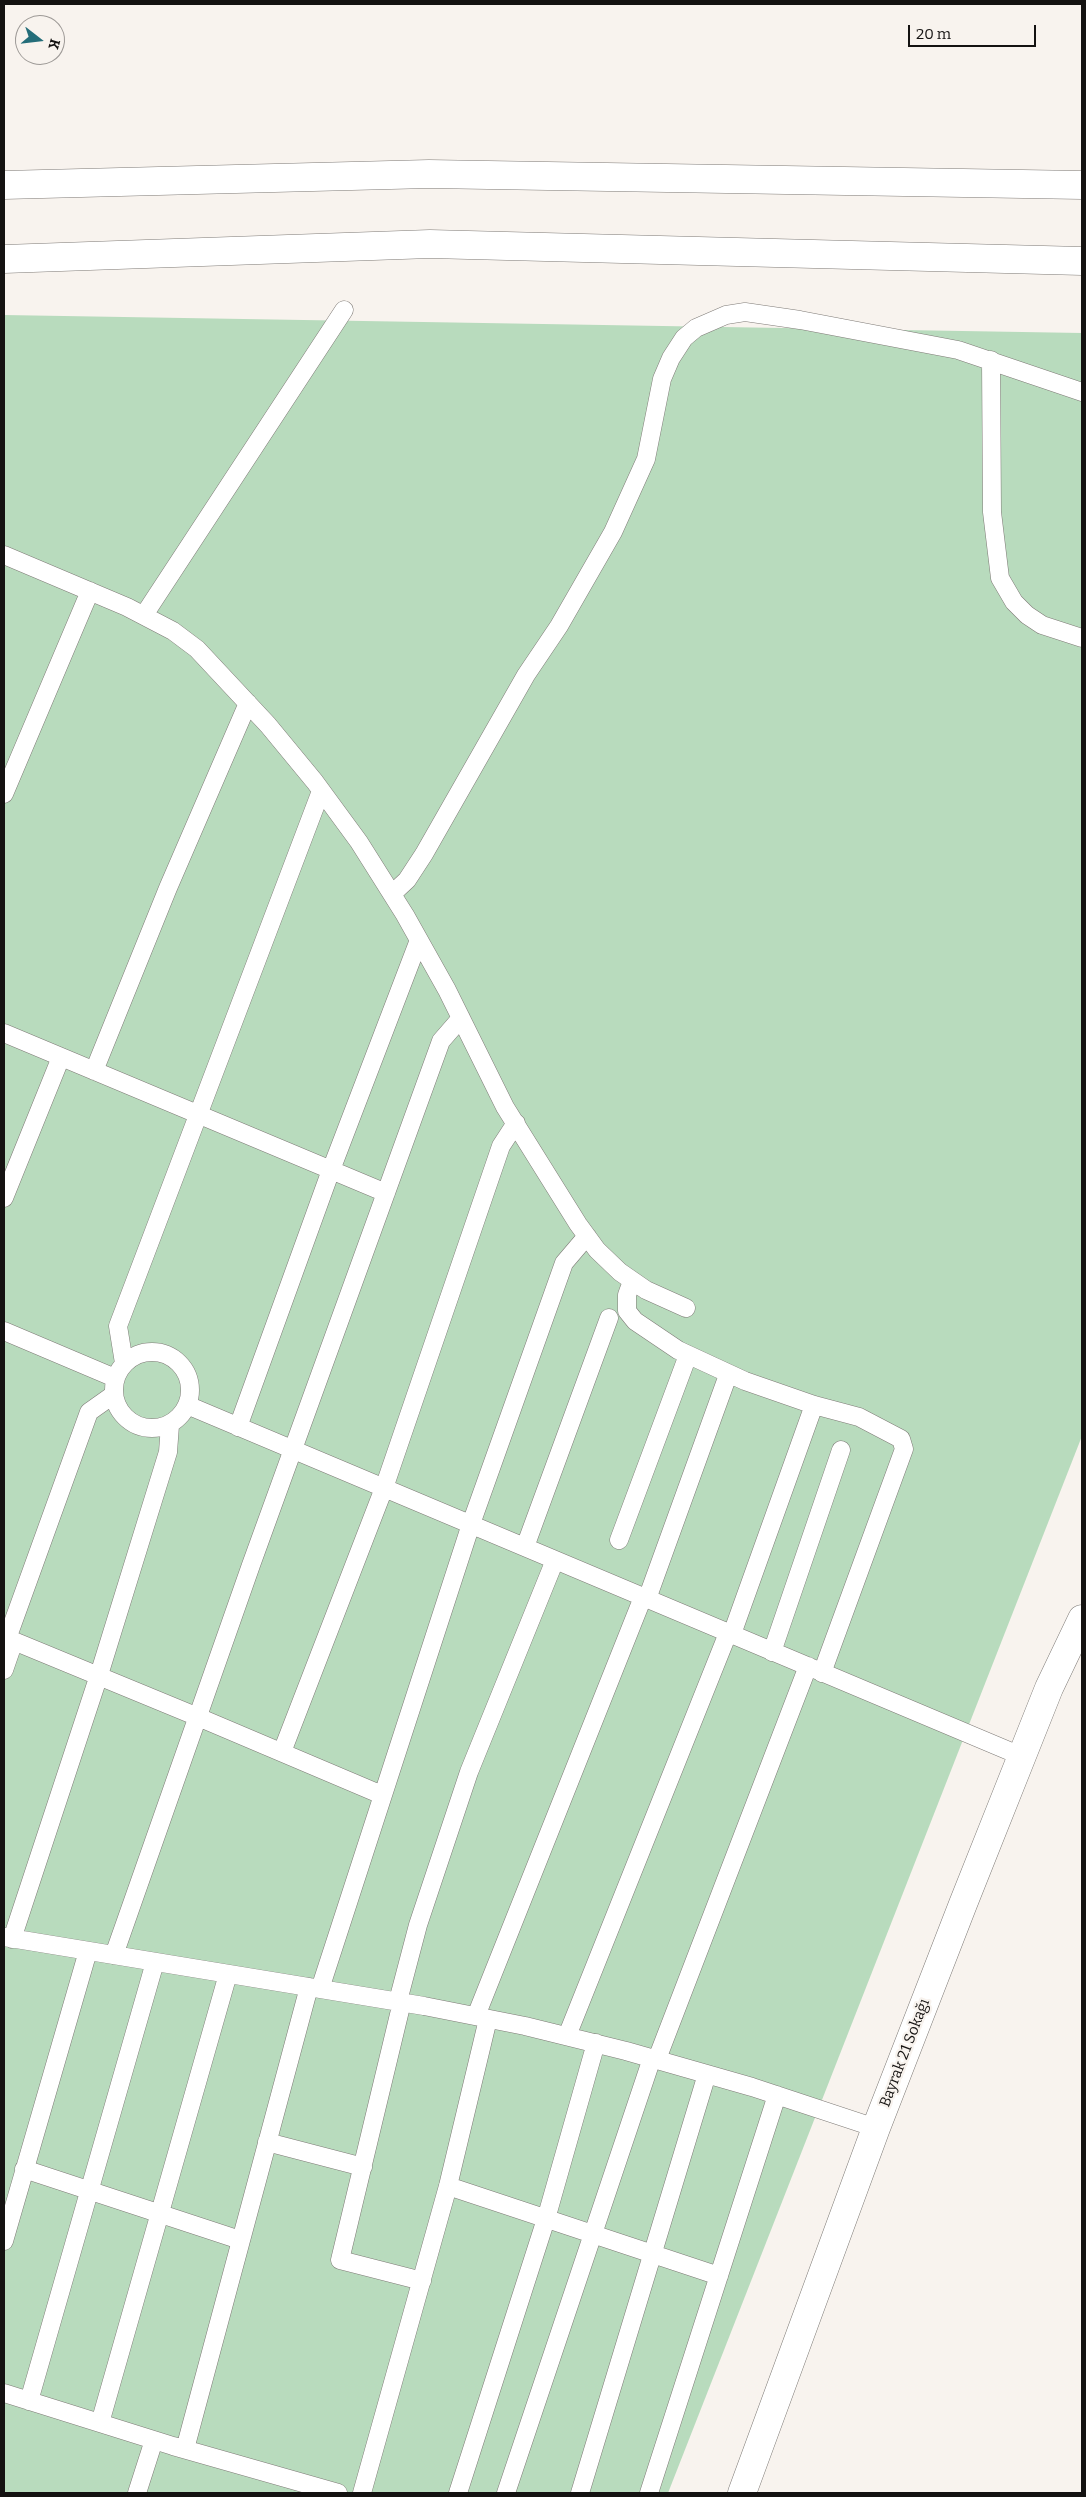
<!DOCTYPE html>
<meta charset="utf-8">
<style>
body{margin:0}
#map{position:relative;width:1086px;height:2497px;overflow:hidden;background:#f8f3ee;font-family:Bitter,serif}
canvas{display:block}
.frame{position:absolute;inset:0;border:5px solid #141211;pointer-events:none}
.north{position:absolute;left:15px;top:15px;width:50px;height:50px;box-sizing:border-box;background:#f8f3ee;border:1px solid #9d9996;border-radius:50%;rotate:106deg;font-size:14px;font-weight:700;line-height:20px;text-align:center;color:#141211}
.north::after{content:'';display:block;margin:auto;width:18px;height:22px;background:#246d79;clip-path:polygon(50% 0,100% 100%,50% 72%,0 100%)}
.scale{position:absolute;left:908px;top:25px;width:128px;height:22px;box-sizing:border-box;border:2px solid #141211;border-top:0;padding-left:6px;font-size:15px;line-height:18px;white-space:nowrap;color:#141211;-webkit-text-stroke:4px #f8f3ee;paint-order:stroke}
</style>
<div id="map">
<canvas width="1086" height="2497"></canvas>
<div class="frame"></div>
<div class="north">K</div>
<div class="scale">20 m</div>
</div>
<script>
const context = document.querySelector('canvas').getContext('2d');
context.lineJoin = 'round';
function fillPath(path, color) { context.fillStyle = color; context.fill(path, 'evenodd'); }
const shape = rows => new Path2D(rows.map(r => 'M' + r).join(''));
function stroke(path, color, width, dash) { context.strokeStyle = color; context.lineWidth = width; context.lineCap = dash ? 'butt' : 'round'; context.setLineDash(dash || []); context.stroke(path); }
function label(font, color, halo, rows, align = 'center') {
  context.font = font + ' Bitter,serif'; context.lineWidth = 4.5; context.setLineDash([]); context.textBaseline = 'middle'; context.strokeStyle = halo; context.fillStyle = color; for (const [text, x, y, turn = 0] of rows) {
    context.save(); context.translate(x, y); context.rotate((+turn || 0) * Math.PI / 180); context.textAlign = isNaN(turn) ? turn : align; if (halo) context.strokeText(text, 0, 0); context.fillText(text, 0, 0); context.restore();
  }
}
fillPath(shape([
 [4,315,1082,333,1082,1436,668,2493,4,2493]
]), '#b8dbbd');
const service = shape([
 [991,360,992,512,1000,578,1014,602,1027,615,1042,625,1082,638],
 [4,555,127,607,173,631,197,649,268,725,315,782,359,842,405,915,447,990,505,1107,578,1224,597,1250,620,1272,646,1290,686,1308],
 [144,615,344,310],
 [4,794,90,591],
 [392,894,407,880,424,854,526,675,559,626,613,532,646,459,662,379,671,358,684,338,696,328,726,315,745,312,800,320,958,350,1082,392],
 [4,1033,386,1193],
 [94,1071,168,888,248,703],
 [4,1198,61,1057],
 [632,1281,627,1295,627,1311,635,1321,678,1350,745,1381,814,1405,859,1417,901,1439,904,1449,822,1673],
 [4,1331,115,1378],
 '114 1390a38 38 0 1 1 76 0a38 38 0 1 1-76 0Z',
 [124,1363,118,1326,321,791],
 [187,1405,1021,1756],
 [238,1427,331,1170,419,940],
 [619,1540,688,1355],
 [525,1547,609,1318],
 [647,1599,728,1375],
 [732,1634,814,1405],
 [4,1637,198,1717,382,1795],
 [7,1639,89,1412,113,1395],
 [772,1652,841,1450],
 [4,1670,14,1641],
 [282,1752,384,1488,501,1146,516,1123],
 [4,1937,424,2006,525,2026,626,2051,752,2087,876,2128],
 [12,1939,99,1675,168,1452,170,1425],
 [114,1955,251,1565,441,1041,461,1018],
 [320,1989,471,1524,564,1263,587,1236],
 [398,2001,418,1925,469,1772,555,1560],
 [402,2002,340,2260,422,2281],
 [476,2016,643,1597],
 [567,2036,728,1633],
 [657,2059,808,1666],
 [267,2142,363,2167],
 [24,2169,240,2240],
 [448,2186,719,2276],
 [4,2241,88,1951],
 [4,2393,173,2446,338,2493],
 [29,2401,155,1962],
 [100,2423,228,1974],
 [185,2449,309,1987],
 [137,2493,154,2440],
 [362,2493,448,2186,488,2019],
 [458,2493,546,2219,596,2043],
 [506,2493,652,2058],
 [580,2493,707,2074],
 [649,2493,777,2095]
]);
const tertiary = shape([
 [742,2493,876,2128,963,1904,1049,1688,1082,1619]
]);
const secondary = shape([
 [4,185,429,174,1082,185],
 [4,259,430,244,1082,261]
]);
stroke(service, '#7f7b77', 19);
stroke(tertiary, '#7f7b77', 29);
stroke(secondary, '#7f7b77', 29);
stroke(service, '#fff', 18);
stroke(tertiary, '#fff', 28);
stroke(secondary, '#fff', 28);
label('15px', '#141211', '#f8f3ee', [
 ["Bayrak 21 Sokağı",905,2053,-69]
]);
</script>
